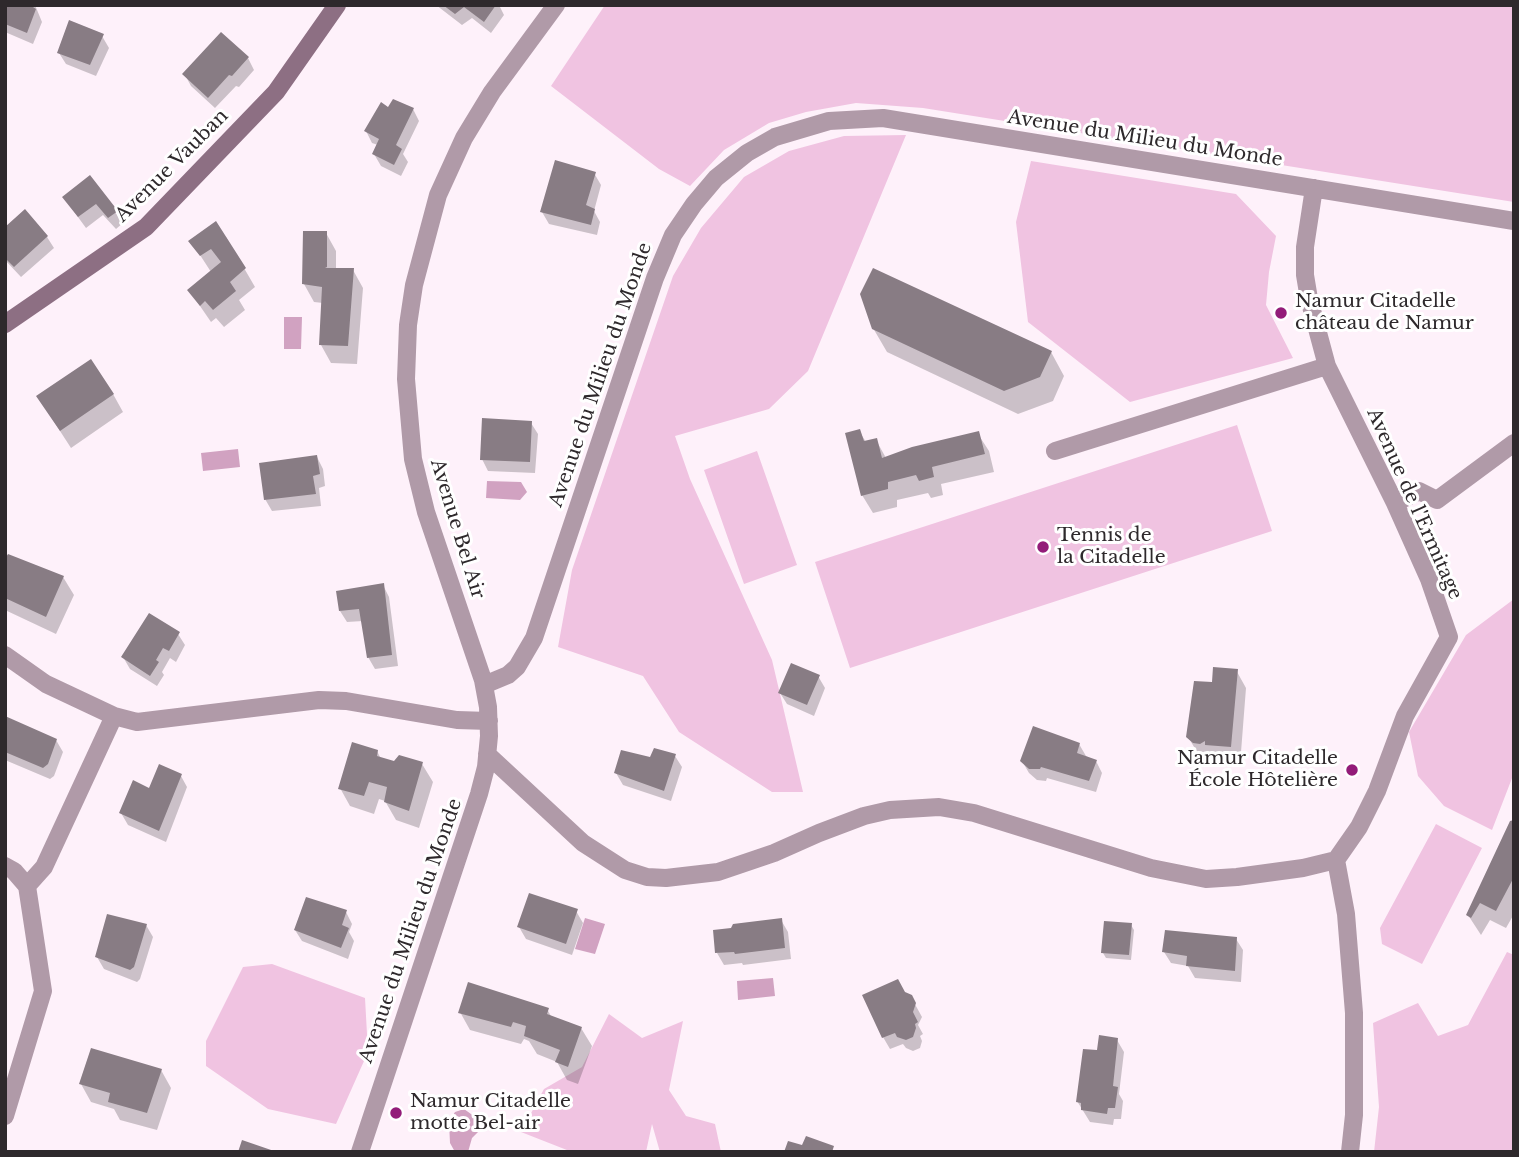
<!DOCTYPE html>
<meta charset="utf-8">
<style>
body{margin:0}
#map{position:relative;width:1519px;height:1157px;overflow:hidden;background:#fef1fa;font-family:"Libre Baskerville",serif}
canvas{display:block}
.frame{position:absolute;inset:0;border:7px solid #2e292c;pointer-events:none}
</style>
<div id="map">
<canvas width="1519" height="1157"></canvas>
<div class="frame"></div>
</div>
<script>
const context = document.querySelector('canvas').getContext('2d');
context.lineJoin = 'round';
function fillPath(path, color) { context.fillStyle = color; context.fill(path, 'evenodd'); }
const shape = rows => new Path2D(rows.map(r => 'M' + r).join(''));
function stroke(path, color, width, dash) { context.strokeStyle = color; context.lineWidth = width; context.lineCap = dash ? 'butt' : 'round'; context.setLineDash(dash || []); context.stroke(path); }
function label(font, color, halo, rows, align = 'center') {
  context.font = font + ' "Libre Baskerville",serif'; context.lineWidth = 6; context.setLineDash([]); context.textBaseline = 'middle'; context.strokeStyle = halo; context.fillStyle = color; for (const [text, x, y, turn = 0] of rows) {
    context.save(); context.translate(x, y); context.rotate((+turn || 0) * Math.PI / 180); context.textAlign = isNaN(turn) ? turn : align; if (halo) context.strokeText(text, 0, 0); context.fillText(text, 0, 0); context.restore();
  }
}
fillPath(shape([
 [605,5,1514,5,1514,202,923,108,856,103,806,112,769,123,724,150,690,186,659,169,551,86],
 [906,135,808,371,769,409,675,436,690,479,772,660,803,792,772,792,679,732,643,676,558,647,572,570,673,276,701,228,744,177,789,151,844,136],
 [1031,161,1236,194,1276,236,1269,272,1266,305,1293,358,1130,402,1028,322,1016,222],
 [1237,425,1272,531,850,668,815,562],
 [757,451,797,565,744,584,704,470],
 [1514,599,1514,773,1492,830,1444,806,1418,776,1409,732,1466,635],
 [1436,824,1482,848,1422,964,1382,944,1380,928],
 [1507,952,1514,955,1514,1152,1374,1152,1379,1107,1373,1023,1418,1003,1438,1036,1468,1025],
 [272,964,365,998,368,1052,336,1124,268,1109,206,1066,206,1041,243,967],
 [609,1014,642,1038,683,1021,669,1090,686,1116,715,1124,721,1152,660,1152,652,1124,646,1152,572,1152,521,1132,544,1089,582,1067]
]), '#f0c3e1');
fillPath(shape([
 [284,317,302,317,301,349,284,349],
 [238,449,240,467,203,471,201,453],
 [487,481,521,482,527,492,520,500,486,498],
 [585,918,605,924,595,954,575,949],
 [773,978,775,996,738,1000,737,981],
 [464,1109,478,1119,479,1131,472,1138,468,1152,455,1152,450,1143,449,1122,455,1112]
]), '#d1a2c1');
fillPath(shape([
 [5,5,35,5,42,22,33,44,5,32],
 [436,5,499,5,504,15,491,33,472,18,462,25],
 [102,36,109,48,96,76,66,64,59,53],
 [248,58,254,70,239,87,236,86,215,108,191,86,185,75],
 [413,109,419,121,403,154,408,162,401,176,381,166,374,154,378,145,372,143,366,131,389,110],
 [594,173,601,185,594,211,600,222,597,235,549,224,542,212],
 [90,178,123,223,116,229,103,215,86,228,64,198],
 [5,229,47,237,54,248,21,277,5,260],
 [326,233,336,251,336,270,353,270,363,288,357,364,331,363,321,345,323,303,314,302,304,284],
 [226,237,255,287,239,300,245,310,224,327,216,318,211,322,189,290,211,272,191,241],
 [873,328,1051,352,1064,376,1053,401,1018,414,887,352],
 [113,394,123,412,71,448,38,397],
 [531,423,538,434,535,473,488,471,482,459],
 [859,431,866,442,876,440,886,458,978,434,989,451,994,472,941,484,943,495,931,498,928,493,897,500,897,507,873,513,862,495],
 [317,457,323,469,325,486,319,488,321,506,272,511,265,499],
 [5,563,63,577,74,595,56,634,5,610],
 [383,585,389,597,398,666,375,669,368,657,363,621,347,622,340,611],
 [178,634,185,645,176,662,170,658,162,672,164,675,157,686,130,669,123,657],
 [1236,670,1246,688,1240,765,1217,763,1215,759,1205,761,1199,755,1188,737,1213,683],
 [818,676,825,688,814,716,787,704,780,693],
 [5,718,56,740,63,752,54,776,50,779,5,760],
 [1079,744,1086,756,1096,761,1102,773,1096,792,1047,778,1046,781,1037,780,1029,773,1022,761],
 [377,751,381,759,395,763,422,764,433,782,419,828,396,820,385,801,379,799,374,814,350,806,340,788],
 [675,756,682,767,671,801,623,785,616,773],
 [181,776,187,787,166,842,128,825,121,813,150,790],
 [1514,822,1514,914,1506,928,1490,920,1481,935,1468,915],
 [576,911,583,923,572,955,526,939,519,927],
 [346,912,352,924,349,932,354,941,348,959,302,941,295,930],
 [781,920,788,932,791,959,743,965,742,963,724,965,717,953],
 [146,925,153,937,140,979,137,982,104,969,97,957],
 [1131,925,1134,930,1131,960,1106,958,1103,953],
 [1236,939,1243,950,1241,982,1195,978,1188,966,1171,963,1164,952],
 [904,994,911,997,922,1017,918,1025,923,1034,920,1036,922,1041,920,1048,913,1051,906,1048,903,1044,890,1049,883,1037],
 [547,1009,552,1018,581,1028,592,1046,578,1084,567,1080,557,1062,537,1054,529,1041,524,1039,521,1044,470,1030,460,1012],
 [1117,1040,1124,1052,1119,1094,1123,1101,1121,1119,1114,1119,1113,1125,1090,1122,1077,1101,1098,1052],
 [161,1070,171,1088,157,1130,120,1120,114,1109,91,1102,81,1084]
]), '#0003');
fillPath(shape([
 [5,5,34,5,33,7,36,9,27,33,5,24],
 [443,5,496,5,484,22,464,7,455,14],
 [69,20,104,34,90,65,57,53],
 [221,32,249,57,232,76,229,75,208,98,182,74],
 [393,99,414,108,396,145,402,149,394,165,372,154,379,139,364,131,381,102,388,107],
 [555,160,596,172,586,205,595,209,591,225,540,212],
 [90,175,118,211,108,218,96,204,78,217,62,197],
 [25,209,48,236,14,267,5,258,5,227],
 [216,221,246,268,230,282,236,291,213,310,205,301,200,306,187,290,221,262,211,249,200,256,188,241],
 [303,231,327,231,327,267,325,268,354,268,348,346,319,345,322,287,302,284],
 [873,268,1052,351,1040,377,1004,391,872,329,860,294],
 [91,359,114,394,60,431,36,396],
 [482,418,532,421,530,462,480,460],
 [860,429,864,441,877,438,882,458,912,447,979,431,985,454,932,467,934,477,919,481,916,475,888,482,888,489,861,496,845,433],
 [317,455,320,474,313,476,316,494,264,500,259,463],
 [8,554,64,576,46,617,5,598,5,559],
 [384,583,392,655,367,658,359,609,339,611,336,591],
 [149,613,180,632,169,651,163,648,156,660,159,662,150,676,121,657],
 [791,663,820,675,807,705,778,693],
 [1213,667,1238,669,1231,747,1205,745,1205,741,1200,744,1193,743,1186,737,1194,681,1212,682],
 [5,716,57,739,48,764,43,768,5,752],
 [1033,726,1080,743,1077,753,1097,760,1089,781,1041,767,1040,769,1029,769,1020,761],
 [352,742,378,750,377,756,394,761,399,755,423,762,409,811,384,802,387,787,369,782,364,796,338,789],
 [654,748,676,754,664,791,614,773,621,750,650,757],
 [159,764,182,774,159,831,119,813,133,780,149,788],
 [1514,820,1514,877,1496,911,1480,903,1471,918,1466,915,1510,821],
 [529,893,578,909,566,944,517,927],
 [306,897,347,910,342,925,349,928,341,948,294,930],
 [107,914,147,924,134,967,130,970,95,957],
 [782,918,785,948,735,954,734,952,715,953,713,930,731,928,733,924],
 [1104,921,1132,923,1129,955,1101,953],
 [1165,930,1237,937,1235,971,1186,966,1187,956,1162,952],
 [898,979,905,992,912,995,916,1003,913,1012,918,1022,915,1024,916,1028,913,1037,906,1040,897,1037,895,1033,882,1038,862,995],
 [468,982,549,1008,547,1014,582,1027,568,1067,555,1062,560,1050,524,1036,526,1026,513,1022,511,1027,458,1013],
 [1099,1035,1118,1038,1113,1086,1118,1087,1115,1108,1108,1108,1107,1114,1081,1110,1081,1103,1076,1102,1083,1049,1097,1050],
 [91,1048,162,1069,147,1113,108,1102,110,1093,79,1084],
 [806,1136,834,1146,832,1152,784,1152,788,1141,802,1145],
 [242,1140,274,1151,274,1152,238,1152]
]), '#887c84');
stroke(shape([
 [1314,188,1305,247,1305,275,1309,299,1327,366,1395,503,1429,579,1449,637,1405,716,1377,791,1359,827,1336,860,1346,914,1354,1013,1354,1115,1350,1152],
 [1055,451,1327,366],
 [1395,503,1419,491,1437,500,1514,443],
 [5,655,46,684,114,716,137,722,319,700,346,701,457,720,489,721],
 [484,685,508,675,517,667,534,638,655,278,673,235,694,204,716,178,747,153,775,137,829,121,883,118,1514,221],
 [487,754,583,843,625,870,647,877,666,878,718,872,774,853,819,833,864,816,890,810,939,807,974,813,1151,868,1206,879,1237,877,1303,868,1336,860],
 [5,866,14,871,27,886,43,991,5,1116],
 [27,886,44,867,114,716],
 [360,1152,479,794,486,767,489,736,488,707,483,680,426,512,413,459,406,379,408,325,414,285,438,195,464,138,492,92,556,5]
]), '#b09aa8', 18);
stroke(shape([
 [5,324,146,227,276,92,337,5]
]), '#8d6f83', 18);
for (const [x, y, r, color] of [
 [1281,313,7,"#931c79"],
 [1043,547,7,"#931c79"],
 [1352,770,7,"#931c79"],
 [396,1113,7,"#931c79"]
]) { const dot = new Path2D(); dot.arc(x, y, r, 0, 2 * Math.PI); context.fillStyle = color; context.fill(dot); stroke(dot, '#fff', 2.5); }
label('19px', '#2e292c', '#fff', [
 ["Avenue du Milieu du Monde",1145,139,9],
 ["Avenue Vauban",172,166,-45],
 ["Avenue du Milieu du Monde",601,375,-71],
 ["Avenue de l'Ermitage",1414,504,66],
 ["Avenue Bel Air",457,529,73],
 ["Avenue du Milieu du Monde",411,931,-71]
]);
label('19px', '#2e292c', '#fff', [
 ["Namur Citadelle",1295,302],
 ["château de Namur",1295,324],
 ["Tennis de",1057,536],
 ["la Citadelle",1057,558],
 ["Namur Citadelle",1338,759,"right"],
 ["École Hôtelière",1338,781,"right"],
 ["Namur Citadelle",410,1102],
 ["motte Bel-air",410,1124]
], 'left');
</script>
